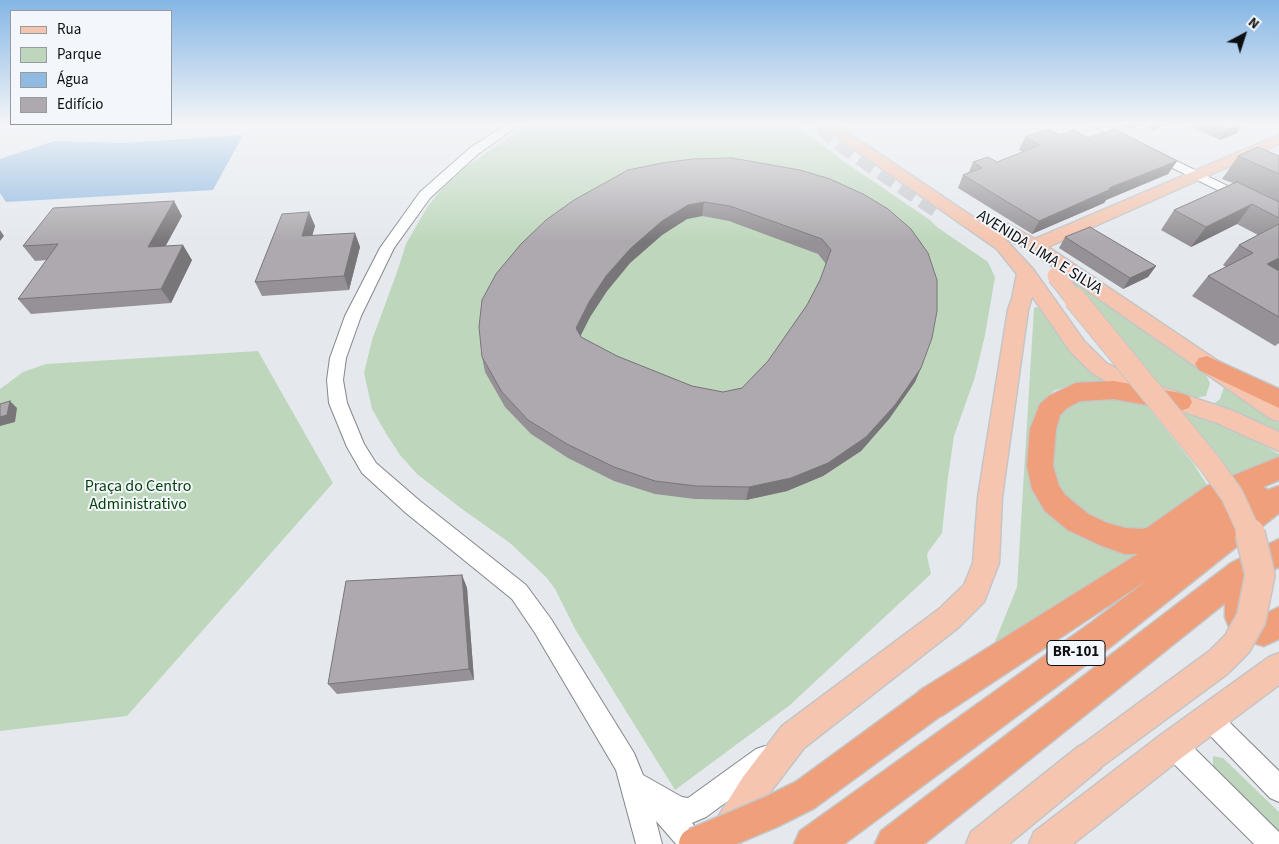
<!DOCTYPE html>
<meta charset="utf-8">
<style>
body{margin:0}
#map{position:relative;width:1279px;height:844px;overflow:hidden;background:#e5e9ee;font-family:"Source Sans 3",sans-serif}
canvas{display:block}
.legend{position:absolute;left:10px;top:10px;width:162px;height:115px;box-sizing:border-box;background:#f3f7fc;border:1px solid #979a9e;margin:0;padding:6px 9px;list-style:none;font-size:15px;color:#0e0f11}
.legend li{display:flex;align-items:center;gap:10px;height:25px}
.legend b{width:25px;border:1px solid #979a9e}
.north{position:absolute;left:1219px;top:10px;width:50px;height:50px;-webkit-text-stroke:4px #f3f7fc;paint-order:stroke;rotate:40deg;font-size:14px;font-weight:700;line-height:20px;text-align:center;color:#0e0f11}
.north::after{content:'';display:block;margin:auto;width:18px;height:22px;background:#0e0f11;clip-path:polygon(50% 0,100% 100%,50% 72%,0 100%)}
</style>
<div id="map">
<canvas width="1279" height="844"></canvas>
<ul class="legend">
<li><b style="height:6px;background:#f5c5af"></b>Rua</li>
<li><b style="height:14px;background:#bed7bc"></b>Parque</li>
<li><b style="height:14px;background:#91bae1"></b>Água</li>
<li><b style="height:14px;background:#ada9ae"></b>Edifício</li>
</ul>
<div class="north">N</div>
</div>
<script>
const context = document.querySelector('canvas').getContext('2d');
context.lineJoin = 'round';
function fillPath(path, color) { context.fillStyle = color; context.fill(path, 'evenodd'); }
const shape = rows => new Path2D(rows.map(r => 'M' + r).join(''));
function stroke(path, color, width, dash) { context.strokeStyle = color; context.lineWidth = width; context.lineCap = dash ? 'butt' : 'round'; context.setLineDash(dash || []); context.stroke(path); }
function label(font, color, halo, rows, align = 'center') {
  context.font = font + ' "Source Sans 3",sans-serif'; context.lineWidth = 4; context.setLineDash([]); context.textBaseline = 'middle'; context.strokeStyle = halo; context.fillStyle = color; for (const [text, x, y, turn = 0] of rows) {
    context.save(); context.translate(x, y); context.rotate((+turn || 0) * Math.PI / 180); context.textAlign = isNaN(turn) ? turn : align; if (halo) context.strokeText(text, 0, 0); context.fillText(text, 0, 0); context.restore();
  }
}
fillPath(shape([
 [528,124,795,124,839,158,930,220,937,227,988,262,995,277,985,335,975,377,954,436,948,477,942,533,928,552,927,556,931,574,790,705,675,790,575,629,555,589,546,577,510,543,462,509,417,474,400,455,387,435,372,409,364,373,372,340,397,272,406,244,418,223,428,206,443,188,466,167],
 [1061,270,1205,373,1210,383,1206,396,1190,399,1162,390],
 [1036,307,1045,309,1118,385,1077,384,1055,390,1042,401,1033,424,1037,497,1159,543,994,644,1017,587,1034,308],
 [258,351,333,483,127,716,0,731,0,389,23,372,46,364],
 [1224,387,1279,423,1279,434,1212,405,1220,399],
 [1106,396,1144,402,1193,463,1211,491,1146,533,1107,527,1060,495,1047,458,1061,411,1087,397],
 [1177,411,1239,431,1279,454,1279,457,1235,482],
 [1213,756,1223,758,1279,812,1279,835,1213,770]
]), '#bed7bc');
fillPath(shape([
 [243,135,213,190,6,202,0,193,0,159,54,141,125,143]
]), '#91bae1');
stroke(shape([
 [825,124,826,130,840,143,942,213]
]), '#c5c8cd', 17, [17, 8]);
const minor = shape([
 [507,124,521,124,478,154,430,198,394,248,361,316,346,358,343,380,347,403,364,444,376,463,420,501,526,585,551,619,634,753,643,775,682,797,688,798,756,749,765,746,774,749,777,758,774,767,706,817,692,823,702,835,706,844,676,844,656,821,662,844,636,844,616,770,535,633,512,599,406,513,362,473,347,447,329,403,327,380,330,358,345,316,380,248,420,192,470,148,507,124],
 [1090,124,1105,124,1137,142,1135,144,1127,144,1090,124],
 [1154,150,1279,211,1279,220,1150,157,1148,154,1150,151,1154,150],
 [1209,706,1217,710,1279,771,1279,802,1270,798,1201,726,1197,718,1201,710,1209,706],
 [1173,733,1182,736,1279,832,1279,844,1254,844,1164,754,1161,745,1164,736,1173,733]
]);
const major = shape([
 [818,124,835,124,985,225,983,223,986,219,992,218,998,219,1035,239,1279,135,1279,144,1048,247,1279,402,1279,421,1271,419,1029,250,1004,238,1033,269,1084,341,1106,363,1141,380,1233,411,1279,432,1279,451,1217,423,1125,392,1092,373,1070,351,1032,296,1028,310,1002,497,999,563,984,602,959,627,804,748,765,799,740,844,716,844,711,832,716,820,743,777,782,726,939,609,964,585,973,563,978,497,1008,310,1012,299,1017,274,997,249,818,124],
 [1279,653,1279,685,1184,756,1073,844,1029,844,1034,832,1162,734,1269,657,1279,653],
 [1090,741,1101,746,1106,757,1101,768,1009,844,966,844,971,832,1079,746,1090,741]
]);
const highway = shape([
 [1207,356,1279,389,1279,408,1199,370,1195,364,1199,358,1207,356],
 [1114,381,1180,393,1189,396,1192,402,1189,408,1180,411,1114,399,1080,401,1067,408,1060,415,1056,429,1053,466,1059,486,1065,495,1088,514,1107,523,1125,528,1141,529,1147,528,1205,487,1279,457,1279,480,1263,487,1268,490,1279,486,1279,513,1114,644,844,844,794,844,800,831,1092,622,1149,579,943,715,931,720,919,715,914,703,919,691,1138,554,1125,554,1100,545,1068,530,1045,511,1032,489,1027,466,1030,429,1040,404,1049,396,1076,383,1114,381],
 [1279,539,1279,567,1256,579,1255,613,1261,616,1279,607,1279,639,1264,646,1243,640,1231,632,1225,617,1225,603,924,844,875,844,881,831,1231,563,1279,539]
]);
stroke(minor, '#83878b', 2);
stroke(major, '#c5c5c6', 3);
stroke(highway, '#c5c5c6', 3);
fillPath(minor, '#fff');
fillPath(major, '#f5c5af');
fillPath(highway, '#ef9f7a');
const majorBridgeFar2 = shape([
 [1056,276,1076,301]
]);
const majorBridgeFar1 = shape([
 [1075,299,1210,464,1232,495,1250,534]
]);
const majorBridge = shape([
 [1090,757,1219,662,1237,644,1251,619,1260,575,1250,533]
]);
const highwayBridge = shape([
 [695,844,771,812,805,795,931,703]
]);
stroke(majorBridgeFar2, '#c5c5c6', 19, []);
stroke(majorBridgeFar1, '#c5c5c6', 24, []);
stroke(majorBridge, '#c5c5c6', 32, []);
stroke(highwayBridge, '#c5c5c6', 35, []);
stroke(majorBridgeFar2, '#f5c5af', 17);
stroke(majorBridgeFar1, '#f5c5af', 22);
stroke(majorBridge, '#f5c5af', 29);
stroke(highwayBridge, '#ef9f7a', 32);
fillPath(shape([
 [1119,124,1167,124,1153,130,1142,125,1130,129],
 [1191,124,1243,124,1237,133,1220,140,1190,126],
 [1060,135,1088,138,1177,161,1168,174,1106,200,1104,203,1032,234,958,188,963,175,969,172,973,162,997,162,1023,152,1019,150,1025,137],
 [1238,156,1279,156,1279,270,1278,271,1279,271,1279,343,1275,346,1192,296,1208,276,1226,267,1223,265,1239,245,1258,235,1237,224,1191,247,1161,230,1174,210,1233,183,1222,179],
 [628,170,911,229,921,368,915,382,889,419,861,451,823,476,787,491,746,500,695,499,655,494,614,481,568,458,531,434,505,407,485,372,482,357],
 [702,216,729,221,818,254,826,264,820,280,807,305,768,361,742,388,723,392,692,386,617,356,581,337,580,336,590,317,607,291,630,263,662,235,687,219],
 [309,212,315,226,312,236,355,233,360,247,349,290,262,296,255,282],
 [182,216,165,246,192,260,171,303,31,314,18,299,47,260,35,261,23,246],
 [1065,237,1156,266,1148,277,1123,289,1059,248],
 [462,575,467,588,474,680,337,694,328,684]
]), '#959196');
fillPath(shape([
 [1132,124,1143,124,1130,129],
 [1156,124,1167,124,1153,130],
 [1240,124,1243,124,1237,133,1220,140,1227,130],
 [1177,161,1168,174,1106,200,1104,203,1032,234,1039,221,1109,188],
 [174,201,182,216,157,262,148,247],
 [704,202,702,216,687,219,662,235,630,263,607,291,590,317,577,343,576,328,589,302,606,276,630,249,662,221,688,205],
 [1252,204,1237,224,1191,247,1206,227],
 [309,212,315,226,308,250,302,236],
 [0,230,4,236,0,241],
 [355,233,360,247,349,290,344,276],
 [183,245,192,260,171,303,161,289],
 [1279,258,1279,270,1249,285,1267,264],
 [1156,266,1148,277,1123,289,1130,278],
 [921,368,915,382,889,419,861,451,823,476,787,491,746,500,749,487],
 [10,401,17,408,15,422,0,426,0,417],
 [462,575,467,588,474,680,469,669]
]), '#79767a');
const building = shape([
 [1215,124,1240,124,1227,130,1215,124],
 [1048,129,1060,135,1074,130,1088,138,1115,129,1177,161,1109,188,1111,189,1039,221,963,175,982,168,973,162,988,157,997,162,1040,145,1025,137,1048,129],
 [1258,147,1279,156,1279,174,1238,156,1258,147],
 [732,158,800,170,830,179,863,194,888,209,911,229,928,253,937,280,937,311,932,338,921,368,895,405,866,437,828,463,791,478,749,487,696,486,655,481,614,467,567,444,528,420,502,392,482,357,479,327,482,300,496,274,521,244,546,220,574,200,628,170,662,163,693,159,732,158],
 [704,202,730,206,822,239,831,250,820,280,807,305,768,361,742,388,723,392,692,386,617,356,581,337,576,328,589,302,606,276,630,249,662,221,688,205,704,202],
 [1237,182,1279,202,1279,218,1252,204,1206,227,1174,210,1237,182],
 [174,201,148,247,183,245,161,289,18,299,58,244,23,246,53,208,174,201],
 [309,212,302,236,355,233,344,276,255,282,282,214,309,212],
 [1279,224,1279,258,1267,264,1279,271,1279,317,1208,276,1253,253,1239,245,1279,224],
 [1090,227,1156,266,1130,278,1065,237,1090,227],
 [10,401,7,415,0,417,0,404,10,401],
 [462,575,469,669,328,684,346,581,462,575]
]);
fillPath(building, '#ada9ae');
stroke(building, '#79767a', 1);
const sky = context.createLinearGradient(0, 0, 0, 242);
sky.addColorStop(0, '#85b6e5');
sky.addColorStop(0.51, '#f3f5f7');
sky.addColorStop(1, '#f3f5f700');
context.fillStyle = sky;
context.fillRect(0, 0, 1279, 242);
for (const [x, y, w] of [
 [1076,653,58]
]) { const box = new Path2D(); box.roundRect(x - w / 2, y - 12.5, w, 25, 4); context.fillStyle = '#f3f7fc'; context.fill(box); stroke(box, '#0e0f11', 1); }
label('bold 15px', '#0e0f11', null, [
 ["BR-101",1076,653]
]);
label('16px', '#0e0f11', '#f3f7fc', [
 ["AVENIDA LIMA E SILVA",1039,253,32]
]);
label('16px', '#033e06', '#f3f7fc', [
 ["Praça do Centro",138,487],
 ["Administrativo",138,505]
]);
</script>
